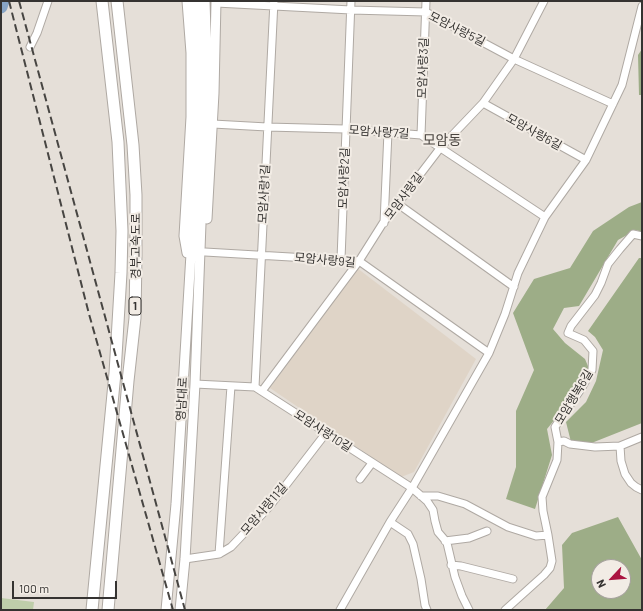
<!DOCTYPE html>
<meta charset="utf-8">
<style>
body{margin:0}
#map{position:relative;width:643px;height:611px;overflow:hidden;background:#e5dfd8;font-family:Barlow,sans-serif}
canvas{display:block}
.frame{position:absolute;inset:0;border:2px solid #353331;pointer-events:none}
.north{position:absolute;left:591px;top:559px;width:40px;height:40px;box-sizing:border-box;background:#f2ece5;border:1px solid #a6a29d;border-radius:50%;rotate:244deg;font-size:11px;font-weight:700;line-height:16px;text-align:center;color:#353331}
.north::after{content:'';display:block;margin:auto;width:14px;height:18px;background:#aa1440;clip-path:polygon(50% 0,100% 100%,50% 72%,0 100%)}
.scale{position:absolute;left:12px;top:581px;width:105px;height:18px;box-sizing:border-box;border:2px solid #353331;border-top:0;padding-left:5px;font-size:12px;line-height:14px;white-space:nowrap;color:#353331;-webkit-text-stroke:3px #f2ece5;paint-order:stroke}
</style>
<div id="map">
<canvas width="643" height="611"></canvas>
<div class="frame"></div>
<div class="north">N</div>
<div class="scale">100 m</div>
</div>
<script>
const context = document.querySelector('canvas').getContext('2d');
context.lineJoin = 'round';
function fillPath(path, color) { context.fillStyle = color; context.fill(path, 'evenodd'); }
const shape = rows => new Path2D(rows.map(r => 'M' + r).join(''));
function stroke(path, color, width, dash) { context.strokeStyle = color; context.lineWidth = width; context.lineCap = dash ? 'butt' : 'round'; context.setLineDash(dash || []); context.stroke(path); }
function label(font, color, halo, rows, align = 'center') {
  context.font = font + ' Barlow,"Noto Sans KR",sans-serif'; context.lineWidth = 4; context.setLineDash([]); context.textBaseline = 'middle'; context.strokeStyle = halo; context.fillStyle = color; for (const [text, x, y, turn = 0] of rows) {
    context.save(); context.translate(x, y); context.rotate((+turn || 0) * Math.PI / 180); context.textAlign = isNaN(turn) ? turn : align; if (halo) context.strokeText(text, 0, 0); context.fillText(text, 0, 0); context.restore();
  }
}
fillPath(shape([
 [357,268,476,359,414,472,401,477,270,388]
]), '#dfd4c7');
fillPath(shape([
 [1,598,34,602,33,610,1,610]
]), '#bfceaa');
fillPath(shape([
 [642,49,642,95,639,95,638,55],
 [642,202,642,232,636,230,618,240,579,306,564,308,553,329,565,343,585,359,590,371,573,397,547,429,552,455,535,509,506,499,516,467,516,411,534,370,513,313,534,279,570,268,593,231,629,207],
 [639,258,642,258,642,423,589,444,571,442,566,422,586,402,596,381,603,350,595,337,588,331],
 [618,517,642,560,642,610,545,610,564,588,562,545,572,533],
 [599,567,623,567,623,591,599,591]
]), '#9dad87');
stroke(shape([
 [1,7,3,1]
]), '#88a4c4', 13);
const minor = shape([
 [216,3,351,10,426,12,514,59,613,104],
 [30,47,37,33,48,1],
 [483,103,586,160],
 [213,124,267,127,345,129,421,135,545,217],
 [421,135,426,1],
 [398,204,514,287],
 [384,223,388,132],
 [205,252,359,261,489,353],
 [341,259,351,1],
 [195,384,255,387,412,488,427,501,433,510,435,521,438,532,444,539,447,543,455,577,462,596,469,610],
 [255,387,274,1],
 [262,391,359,261,383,223,441,147,483,103,514,59,544,1],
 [558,442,564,441,570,444,595,447,620,446,642,437],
 [620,446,621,461,625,474,631,483,636,487,642,490],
 [360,479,372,463],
 [421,496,438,496,465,504,508,527,536,536,548,535,543,511,542,497,557,460,558,442,555,427,581,389,592,370,593,351,584,340,568,333,571,326,595,295,601,283,608,264,620,249,633,234,642,236],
 [390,522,408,534,413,544,421,579,425,605,427,610],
 [445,541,469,538,487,531],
 [219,554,231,386],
 [185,559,219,554,231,547,269,507,326,433],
 [451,565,461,566,513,579],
 [340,610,390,522,412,488,489,353,505,314,518,273,545,217,586,160,622,85,642,6],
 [505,610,544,575,550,568,552,561,548,535]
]);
const major = shape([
 [187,1,191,53,191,117,184,236,187,253],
 [207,219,214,93,216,1],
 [166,610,176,504,195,187,199,64,196,1],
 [180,610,185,559,195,384,207,63,205,1]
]);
const highway = shape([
 [92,610,115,373,121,273,122,231,118,142,102,1],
 [108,610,128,381,135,318,136,254,136,195,133,145,117,1]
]);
stroke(minor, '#afa9a3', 9);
stroke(major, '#afa9a3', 11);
stroke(highway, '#afa9a3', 13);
stroke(minor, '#fff', 7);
stroke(major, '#fff', 9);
stroke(highway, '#fff', 11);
stroke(shape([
 [9,1,89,314,173,610],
 [19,1,185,610]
]), '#474542', 2, [8, 4]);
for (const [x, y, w] of [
 [135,306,12]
]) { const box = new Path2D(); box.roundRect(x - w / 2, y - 9, w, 18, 3); context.fillStyle = '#f2ece5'; context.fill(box); stroke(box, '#353331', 1); }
label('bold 11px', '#353331', null, [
 ["1",135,306]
]);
label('12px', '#353331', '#f2ece5', [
 ["모암사랑5길",457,29,27],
 ["모암사랑3길",423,68,-88],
 ["모암사랑7길",379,132,4],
 ["모암사랑6길",534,132,29],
 ["모암사랑2길",344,178,-88],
 ["모암사랑1길",264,194,-87],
 ["모암사랑길",404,196,-53],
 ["경부고속도로",136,246,-90],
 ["모암사랑9길",325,260,5],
 ["모암행복6길",574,397,-59],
 ["영남대로",182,399,-87],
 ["모암사랑10길",323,431,33],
 ["모암사랑11길",264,509,-49]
]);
label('14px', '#4a4540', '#f2ece5', [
 ["모암동",442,140]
]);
</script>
